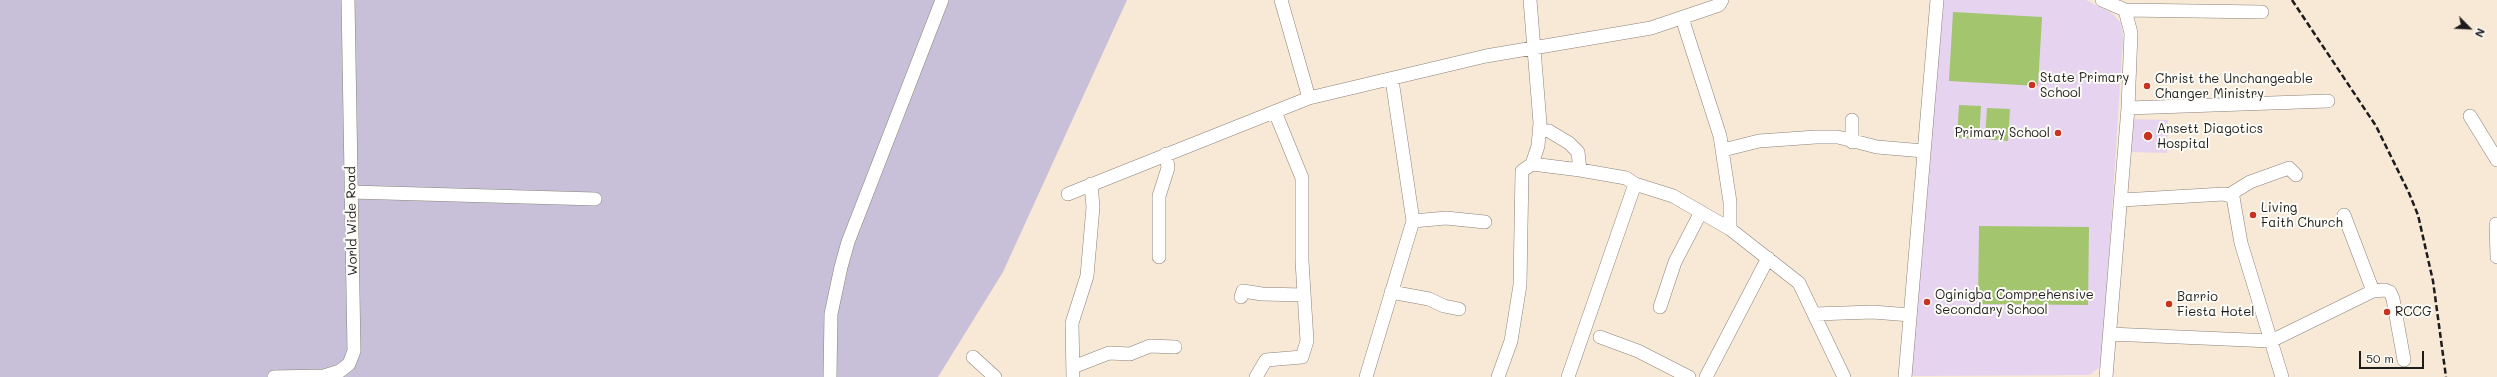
<!DOCTYPE html>
<style>
body{margin:0}
#map{position:relative;width:2497px;height:377px;overflow:hidden;background:#f8e8d6;font-family:Mali,sans-serif}
canvas{display:block}
.north{position:absolute;left:2449px;top:8px;width:40px;height:40px;-webkit-text-stroke:3px #fdfcf7;paint-order:stroke;rotate:114deg;font-size:11px;font-weight:700;line-height:16px;text-align:center;color:#1c1c1c}
.north::after{content:'';display:block;margin:auto;width:14px;height:18px;background:#1c1c1c;clip-path:polygon(50% 0,100% 100%,50% 72%,0 100%)}
.scale{position:absolute;left:2359px;top:351px;width:65px;height:18px;box-sizing:border-box;border:2px solid #1c1c1c;border-top:0;padding-left:5px;font-size:12px;line-height:14px;white-space:nowrap;color:#1c1c1c;-webkit-text-stroke:3px #fdfcf7;paint-order:stroke}
</style>
<div id="map">
<canvas width="2497" height="377"></canvas>
<div class="north">N</div>
<div class="scale">50 m</div>
</div>
<script>
const context = document.querySelector('canvas').getContext('2d');
context.lineJoin = 'round';
function fillPath(path, color) { context.fillStyle = color; context.fill(path, 'evenodd'); }
const shape = rows => new Path2D(rows.map(r => 'M' + r).join(''));
function stroke(path, color, width, dash) { context.strokeStyle = color; context.lineWidth = width; context.lineCap = dash ? 'butt' : 'round'; context.setLineDash(dash || []); context.stroke(path); }
function label(font, color, halo, rows, align = 'center') {
  context.font = font + ' Mali,sans-serif'; context.lineWidth = 4; context.setLineDash([]); context.textBaseline = 'middle'; context.strokeStyle = halo; context.fillStyle = color; for (const [text, x, y, turn = 0] of rows) {
    context.save(); context.translate(x, y); context.rotate((+turn || 0) * Math.PI / 180); context.textAlign = isNaN(turn) ? turn : align; if (halo) context.strokeText(text, 0, 0); context.fillText(text, 0, 0); context.restore();
  }
}
fillPath(shape([
 [1943,0,2086,0,2113,14,2121,23,2123,38,2102,365,2090,375,1910,376],
 [2130,119,2168,120,2167,153,2129,152]
]), '#e6d3f0');
fillPath(shape([
 [0,0,1127,0,1003,272,938,377,0,377]
]), '#c8c0d8');
fillPath(shape([
 [1953,12,2042,17,2038,86,1949,81],
 [1959,105,1981,106,1979,139,1957,138],
 [1987,108,2010,109,2008,141,1985,139],
 [1979,226,2089,227,2088,305,1978,304]
]), '#a2c56e');
const minor = shape([
 [1281,0,1309,98],
 [1530,0,1540,123,1538,146,1532,164],
 [2102,0,2125,10,2262,12],
 [1682,18,1720,136,1730,202,1730,229],
 [2128,108,2328,101],
 [2470,116,2497,160],
 [1540,130,1549,131,1569,143,1578,152,1580,170],
 [1852,142,1852,120],
 [1723,150,1759,141,1816,137,1838,137,1877,147,1924,151],
 [351,192,595,199],
 [1068,194,1309,98,1486,56,1651,28,1719,5,1722,0],
 [2229,195,2250,182,2289,168,2296,175],
 [2122,200,2224,194,2233,197,2241,243,2282,377],
 [2344,215,2373,291],
 [1413,221,1446,218,1485,222],
 [2496,224,2497,257],
 [1159,257,1159,196,1168,168,1166,154],
 [1391,292,1429,299,1444,306,1459,309],
 [1241,297,1243,291,1262,294,1304,295],
 [1660,307,1675,262,1701,212],
 [1815,314,1873,312,1910,315],
 [2110,334,2271,341,2373,291,2385,290,2390,292,2393,299,2404,360],
 [1600,337,1638,351,1689,377],
 [973,357,995,377],
 [1073,367,1109,353,1130,354,1150,346,1175,347],
 [274,377,324,376,340,371,349,364,354,351,348,0],
 [830,377,831,314,841,267,848,242,942,0],
 [1073,377,1072,323,1087,276,1093,207,1091,184],
 [1256,377,1266,360,1302,357,1307,341,1302,261,1302,178,1275,112],
 [1366,377,1413,221,1392,80],
 [1498,377,1511,341,1520,285,1522,171,1532,164,1580,170,1626,178,1635,184,1673,196,1730,229,1799,283,1844,377],
 [1568,377,1635,184],
 [1706,377,1768,258],
 [1905,377,1937,0],
 [2106,377,2128,108,2131,33,2125,10]
]);
stroke(minor, '#8a8279', 14);
stroke(minor, '#fff', 13);
stroke(shape([
 [2292,0,2376,126,2409,193,2418,215,2433,281,2446,377]
]), '#1c1c1c', 2.5, [6, 3]);
for (const [x, y, r, color] of [
 [2032,85,4,"#c8321e"],
 [2147,86,4,"#c8321e"],
 [2058,133,4,"#c8321e"],
 [2148,136,5,"#c8321e"],
 [2253,215,4,"#c8321e"],
 [1927,302,4,"#c8321e"],
 [2169,304,4,"#c8321e"],
 [2387,312,4,"#c8321e"]
]) { const dot = new Path2D(); dot.arc(x, y, r, 0, 2 * Math.PI); context.fillStyle = color; context.fill(dot); stroke(dot, '#fdfcf7', 1.5); }
label('13px', '#1c1c1c', '#fdfcf7', [
 ["State Primary",2040,78],
 ["School",2040,93],
 ["Christ the Unchangeable",2155,79],
 ["Changer Ministry",2155,94],
 ["Ansett Diagotics",2157,129],
 ["Hospital",2157,144],
 ["Primary School",2050,133,"right"],
 ["Living",2261,208],
 ["Faith Church",2261,223],
 ["Oginigba Comprehensive",1935,295],
 ["Secondary School",1935,310],
 ["Barrio",2177,297],
 ["Fiesta Hotel",2177,312],
 ["RCCG",2395,312]
], 'left');
label('13px', '#1c1c1c', '#fdfcf7', [
 ["World Wide Road",352,221,-91]
]);
</script>
